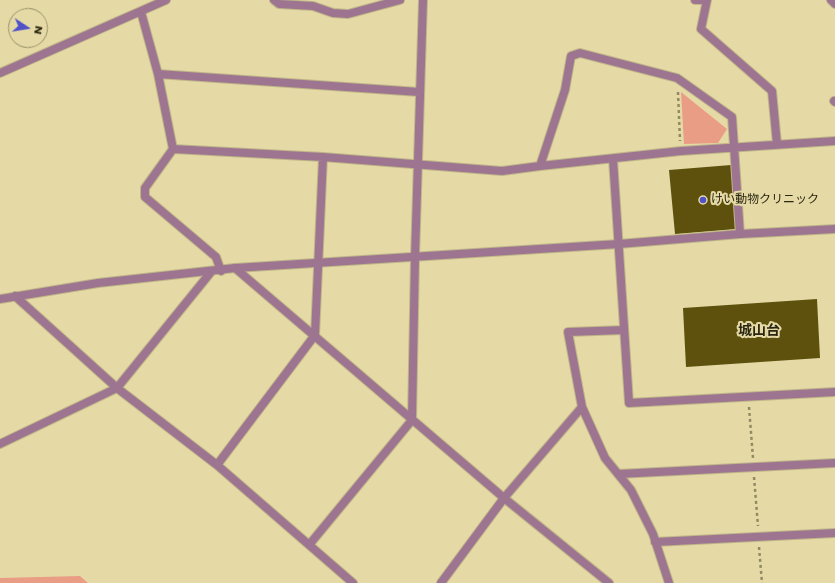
<!DOCTYPE html>
<meta charset="utf-8">
<style>
body{margin:0}
#map{position:relative;width:835px;height:583px;overflow:hidden;background:#e5daa6;font-family:Poppins,sans-serif}
canvas{display:block}
.north{position:absolute;left:8px;top:8px;width:40px;height:40px;box-sizing:border-box;background:#e5daa6;border:1px solid #9a926a;border-radius:50%;rotate:102deg;font-size:11px;font-weight:700;line-height:16px;text-align:center;color:#2a2611}
.north::after{content:'';display:block;margin:auto;width:14px;height:18px;background:#5151c8;clip-path:polygon(50% 0,100% 100%,50% 72%,0 100%)}
</style>
<div id="map">
<canvas width="835" height="583"></canvas>
<div class="north">N</div>
</div>
<script>
const context = document.querySelector('canvas').getContext('2d');
context.lineJoin = 'round';
function fillPath(path, color) { context.fillStyle = color; context.fill(path, 'evenodd'); }
const shape = rows => new Path2D(rows.map(r => 'M' + r).join(''));
function stroke(path, color, width, dash) { context.strokeStyle = color; context.lineWidth = width; context.lineCap = dash ? 'butt' : 'round'; context.setLineDash(dash || []); context.stroke(path); }
function label(font, color, halo, rows, align = 'center') {
  context.font = font + ' Poppins,"Noto Sans JP",sans-serif'; context.lineWidth = 4; context.setLineDash([]); context.textBaseline = 'middle'; context.strokeStyle = halo; context.fillStyle = color; for (const [text, x, y, turn = 0] of rows) {
    context.save(); context.translate(x, y); context.rotate((+turn || 0) * Math.PI / 180); context.textAlign = isNaN(turn) ? turn : align; if (halo) context.strokeText(text, 0, 0); context.fillText(text, 0, 0); context.restore();
  }
}
fillPath(shape([
 [681,92,727,129,718,143,684,144],
 [80,576,88,583,0,583,0,578]
]), '#ea9d85');
fillPath(shape([
 [731,165,736,229,675,234,669,170],
 [817,299,820,358,686,367,683,308]
]), '#5e510e');
const minor = shape([
 [274,0,279,4,313,6,333,13,348,14,400,0],
 [695,0,701,0],
 [707,0,701,29,772,91,777,144],
 [831,0,835,4],
 [141,12,158,74,173,149,323,157,502,171,540,166,681,151,835,141],
 [0,73,166,0],
 [158,74,419,92],
 [834,101,835,102],
 [173,149,145,188,145,197,216,257,221,271],
 [613,159,629,403,835,392],
 [540,166,565,90,571,56,580,53,677,78,732,117,740,234],
 [235,268,504,498,609,583],
 [15,296,117,388,217,465,353,583],
 [624,330,568,332,582,407,605,458,631,490,653,534,669,583],
 [0,444,117,388,211,272],
 [217,465,315,335,323,157],
 [618,474,835,463],
 [655,542,835,533],
 [309,545,412,420,415,257,423,0],
 [441,583,504,498,582,407]
]);
const tertiary = shape([
 [0,299,98,283,235,268,619,244,740,234,835,229]
]);
stroke(minor, '#c0b688', 10);
stroke(tertiary, '#c0b688', 10);
stroke(shape([
 [678,92,680,141],
 [749,407,753,458],
 [754,477,758,526],
 [759,547,762,583]
]), '#918a63', 2.5, [3, 3]);
stroke(minor, '#9d7591', 8);
stroke(tertiary, '#9d7591', 8);
for (const [x, y, r, color] of [
 [703,200,4,"#5151c8"]
]) { const dot = new Path2D(); dot.arc(x, y, r, 0, 2 * Math.PI); context.fillStyle = color; context.fill(dot); stroke(dot, '#e5daa6', 1.5); }
label('12px', '#2a2611', '#e5daa6', [
 ["けい動物クリニック",711,200]
], 'left');
label('bold 14px', '#2a2611', '#e5daa6', [
 ["城山台",759,331]
]);
</script>
